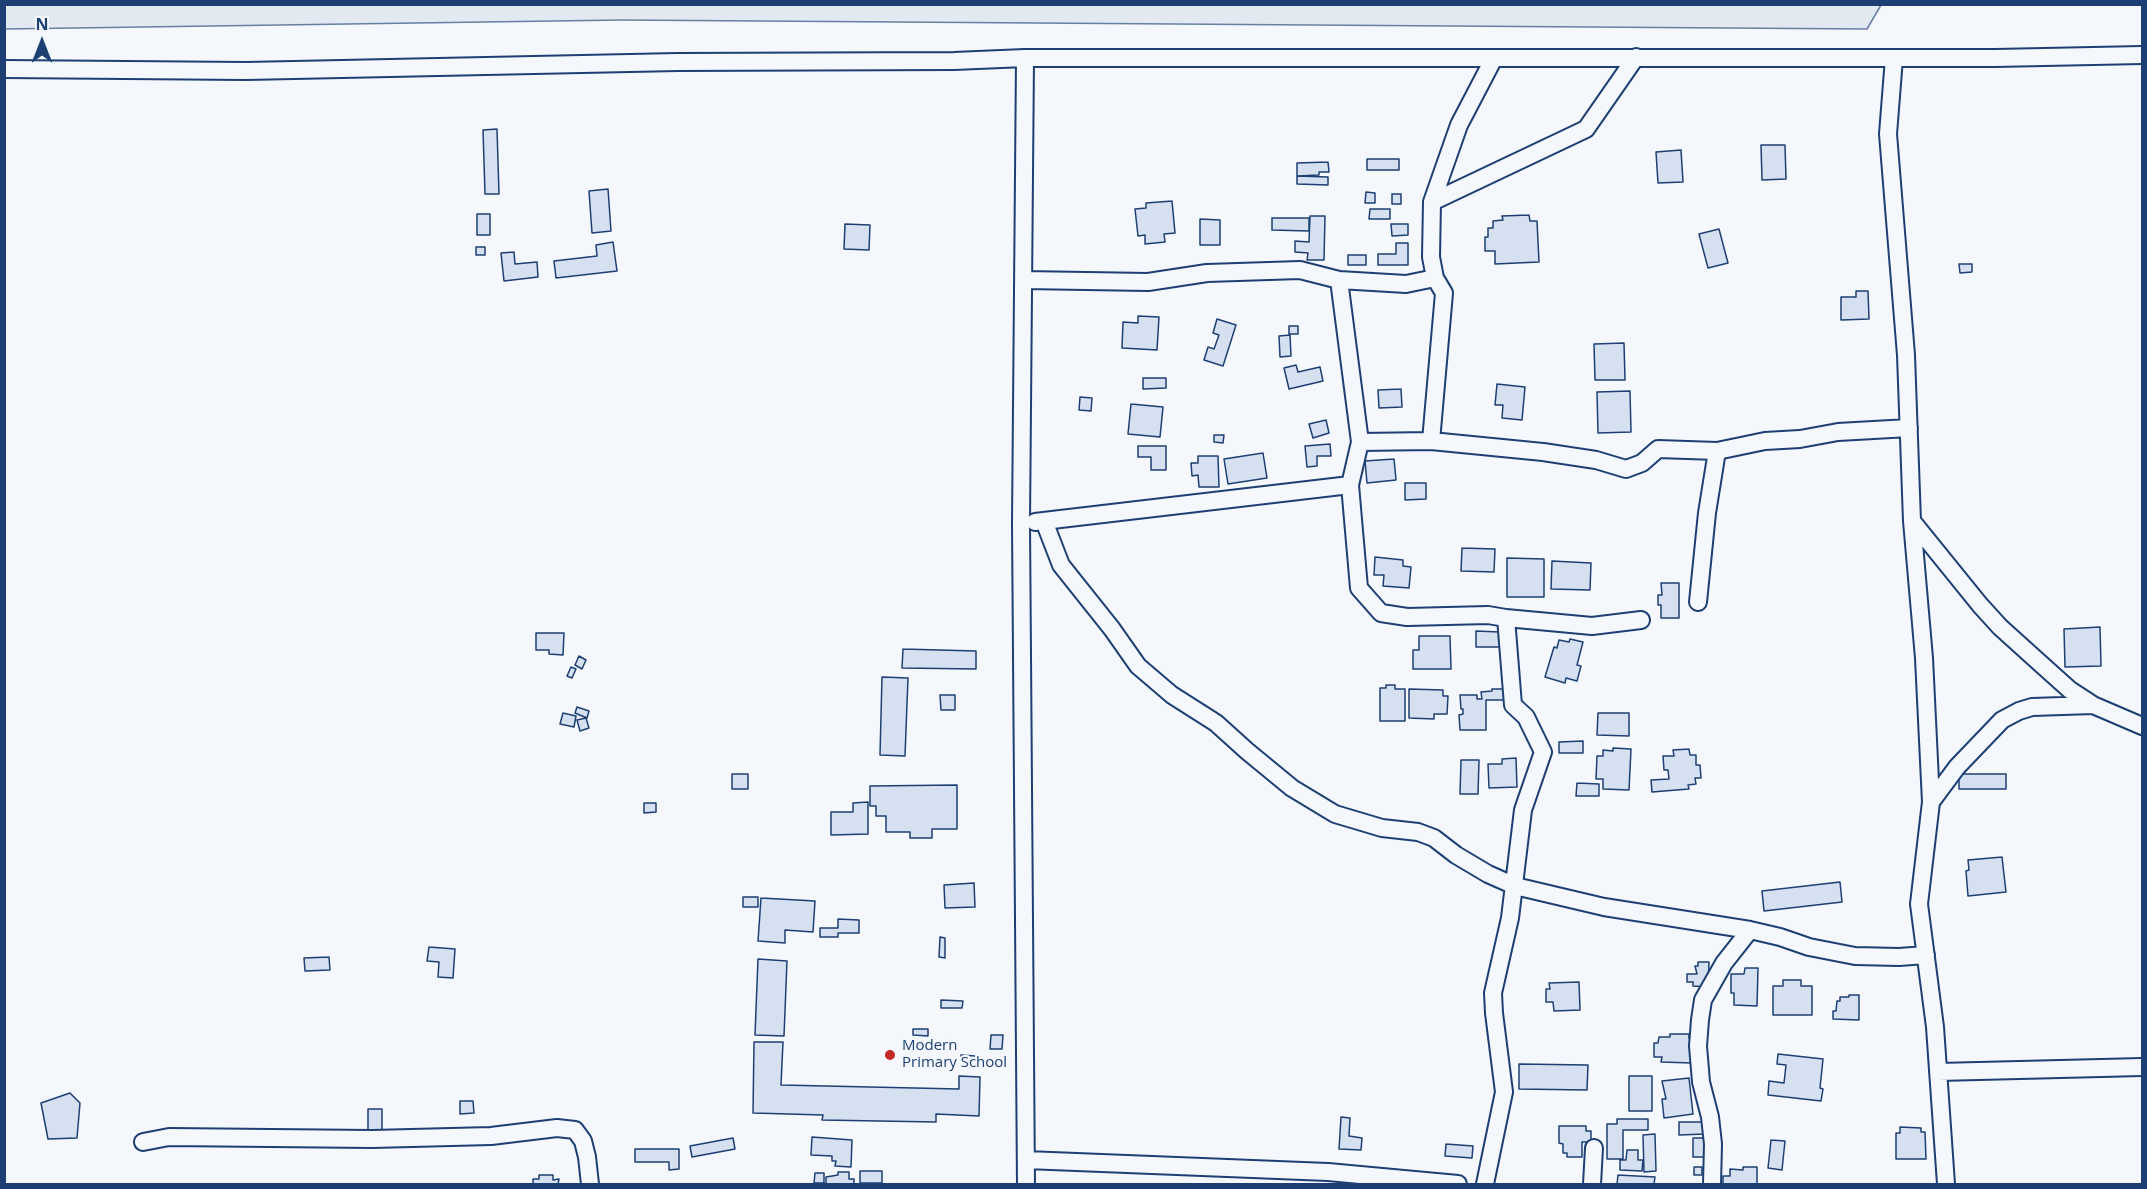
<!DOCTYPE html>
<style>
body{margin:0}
#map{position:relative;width:2147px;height:1189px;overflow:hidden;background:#f4f7fb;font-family:"Open Sans",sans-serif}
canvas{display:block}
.frame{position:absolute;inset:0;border:6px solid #1d3f73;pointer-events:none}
.north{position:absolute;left:12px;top:12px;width:60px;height:60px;-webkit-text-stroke:4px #f4f7fb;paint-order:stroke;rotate:0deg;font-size:16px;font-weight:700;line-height:24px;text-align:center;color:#1d3f73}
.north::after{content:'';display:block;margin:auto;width:21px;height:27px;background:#1d3f73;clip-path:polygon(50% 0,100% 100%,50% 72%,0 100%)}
</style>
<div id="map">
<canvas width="2147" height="1189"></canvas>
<div class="frame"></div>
<div class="north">N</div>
</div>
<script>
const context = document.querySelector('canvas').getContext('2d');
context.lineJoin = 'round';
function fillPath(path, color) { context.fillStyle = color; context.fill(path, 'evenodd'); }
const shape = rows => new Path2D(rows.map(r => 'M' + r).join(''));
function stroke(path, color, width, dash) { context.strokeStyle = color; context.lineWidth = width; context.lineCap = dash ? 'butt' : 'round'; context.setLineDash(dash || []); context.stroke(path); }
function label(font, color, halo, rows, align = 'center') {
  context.font = font + ' "Open Sans",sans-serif'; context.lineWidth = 4.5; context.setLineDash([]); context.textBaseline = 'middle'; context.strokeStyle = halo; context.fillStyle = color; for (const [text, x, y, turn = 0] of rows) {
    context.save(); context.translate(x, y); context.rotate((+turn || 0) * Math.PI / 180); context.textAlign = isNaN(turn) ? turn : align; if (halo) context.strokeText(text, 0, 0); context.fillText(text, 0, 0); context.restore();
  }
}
const green = shape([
 [4,5,5,4,1881,5,1867,29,621,20,5,29,4,5]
]);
fillPath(green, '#e3e9f0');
stroke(green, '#687fa3', 1.5);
const building = shape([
 [497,129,499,194,485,194,483,130,497,129],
 [1761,145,1785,145,1786,179,1762,180,1761,145],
 [1681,150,1683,182,1658,183,1656,152,1681,150],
 [1367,159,1399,159,1399,170,1367,170,1367,159],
 [1328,162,1329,172,1319,172,1319,175,1297,176,1297,163,1328,162],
 [1297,176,1328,177,1328,185,1297,184,1297,176],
 [608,189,611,231,592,233,589,191,608,189],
 [1366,192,1375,193,1375,203,1365,203,1366,192],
 [1392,194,1401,194,1401,204,1392,204,1392,194],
 [1172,201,1175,233,1164,234,1165,242,1145,244,1145,235,1138,236,1135,209,1146,208,1146,203,1172,201],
 [1370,209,1390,209,1390,219,1369,219,1370,209],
 [477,214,490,214,490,235,477,235,477,214],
 [1529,215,1530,221,1537,221,1539,262,1495,264,1495,251,1485,251,1485,237,1488,237,1488,228,1493,228,1493,221,1503,220,1502,216,1529,215],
 [1310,216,1325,216,1324,260,1307,260,1308,253,1295,252,1295,241,1309,242,1310,216],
 [1272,218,1309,218,1309,231,1272,230,1272,218],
 [1200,219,1220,220,1220,245,1200,245,1200,219],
 [845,224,870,225,869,250,844,249,845,224],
 [1391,224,1408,224,1408,235,1392,236,1391,224],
 [1719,229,1728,263,1708,268,1699,234,1719,229],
 [613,242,617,271,556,278,554,261,597,256,596,245,613,242],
 [1396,243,1408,243,1408,265,1378,265,1378,254,1396,254,1396,243],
 [476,247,485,247,485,255,476,255,476,247],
 [514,252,515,264,537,262,538,277,504,281,501,253,514,252],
 [1348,255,1366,255,1366,265,1348,265,1348,255],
 [1959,264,1972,264,1972,272,1960,273,1959,264],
 [1856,291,1868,291,1869,319,1841,320,1841,297,1856,297,1856,291],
 [1138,316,1159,317,1157,350,1122,348,1123,322,1138,323,1138,316],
 [1217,319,1236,325,1223,366,1204,360,1208,347,1214,349,1219,335,1213,333,1217,319],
 [1289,326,1298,326,1298,334,1289,334,1289,326],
 [1290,335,1291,356,1280,357,1279,336,1290,335],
 [1624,343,1625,380,1595,380,1594,344,1624,343],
 [1296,365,1298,372,1320,367,1323,381,1289,389,1284,368,1296,365],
 [1143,378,1166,378,1166,388,1143,389,1143,378],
 [1497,384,1525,387,1522,420,1502,418,1503,405,1495,405,1497,384],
 [1401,389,1402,407,1379,408,1378,390,1401,389],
 [1630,391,1631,432,1598,433,1597,392,1630,391],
 [1080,397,1092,398,1091,411,1079,410,1080,397],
 [1131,404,1163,407,1160,437,1128,434,1131,404],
 [1326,420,1329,433,1313,438,1309,424,1326,420],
 [1214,435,1224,435,1223,443,1214,442,1214,435],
 [1330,444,1331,456,1317,456,1317,466,1307,467,1305,446,1330,444],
 [1138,446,1166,446,1166,470,1151,470,1151,457,1138,457,1138,446],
 [1263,453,1267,478,1228,484,1224,459,1263,453],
 [1198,456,1218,456,1219,487,1199,487,1198,475,1192,476,1191,463,1198,463,1198,456],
 [1394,459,1396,480,1367,483,1365,461,1394,459],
 [1405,483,1426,483,1426,499,1405,500,1405,483],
 [1462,548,1495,549,1494,572,1461,571,1462,548],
 [1375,557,1403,560,1403,566,1411,567,1409,588,1383,586,1384,575,1374,575,1375,557],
 [1507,558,1544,559,1544,597,1507,597,1507,558],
 [1552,561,1591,563,1590,590,1551,589,1552,561],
 [1661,583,1679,583,1679,618,1661,618,1661,605,1658,605,1658,595,1662,595,1661,583],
 [2100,627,2101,666,2065,667,2064,629,2100,627],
 [1476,631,1500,632,1500,647,1476,647,1476,631],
 [536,633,564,633,563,655,549,654,549,650,536,650,536,633],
 [1419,636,1450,636,1451,669,1413,669,1413,650,1419,650,1419,636],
 [1570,639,1583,642,1577,665,1581,666,1577,681,1566,678,1565,683,1545,677,1554,647,1557,648,1559,640,1569,642,1570,639],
 [903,649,976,651,976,669,902,668,903,649],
 [579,656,586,660,582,669,575,665,579,656],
 [571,667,576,669,572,678,567,676,571,667],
 [882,677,908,678,905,756,880,755,882,677],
 [1386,685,1395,685,1395,689,1405,689,1405,721,1380,721,1380,688,1386,688,1386,685],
 [1409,689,1443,690,1443,696,1448,696,1447,714,1434,714,1434,719,1409,718,1409,689],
 [1492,689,1503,689,1504,700,1486,700,1486,730,1460,730,1459,715,1463,714,1463,709,1461,709,1460,695,1477,695,1477,699,1482,699,1481,692,1492,691,1492,689],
 [940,695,955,695,955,710,941,710,940,695],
 [577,707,589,711,587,718,575,713,577,707],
 [563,713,576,716,574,727,560,724,563,713],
 [1598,713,1629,713,1629,736,1597,735,1598,713],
 [586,718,589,728,580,731,577,720,586,718],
 [1583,741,1583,753,1559,753,1559,742,1583,741],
 [1613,748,1631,749,1629,790,1603,789,1603,779,1596,779,1597,756,1603,756,1603,750,1613,751,1613,748],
 [1689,749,1690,755,1696,755,1696,765,1700,765,1701,778,1695,778,1696,784,1688,785,1689,789,1652,792,1651,780,1669,779,1668,770,1664,770,1663,756,1674,756,1673,750,1689,749],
 [1516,758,1517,787,1489,788,1488,764,1502,764,1502,759,1516,758],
 [1461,760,1479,760,1478,794,1460,794,1461,760],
 [732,774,748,774,748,789,732,789,732,774],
 [1959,774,2006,774,2006,789,1959,789,1959,774],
 [1577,783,1599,784,1599,796,1576,796,1577,783],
 [957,785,957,829,932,829,932,838,910,838,910,832,886,832,886,816,876,816,876,806,870,806,870,786,957,785],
 [868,802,868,834,831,835,831,812,853,812,853,803,868,802],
 [644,803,656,803,656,812,644,813,644,803],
 [2002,857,2006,892,1968,896,1966,871,1969,870,1968,860,2002,857],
 [1840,882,1842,902,1764,911,1762,891,1840,882],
 [974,883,975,907,945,908,944,885,974,883],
 [743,897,758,897,758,907,743,907,743,897],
 [761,898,815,901,813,932,785,930,785,943,758,941,761,898],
 [838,919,859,920,859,933,838,933,838,937,820,937,820,928,838,928,838,919],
 [940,937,945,938,945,958,939,957,940,937],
 [429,947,455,949,453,978,438,977,439,962,427,961,429,947],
 [329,957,330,970,305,971,304,958,329,957],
 [758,959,787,961,784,1036,755,1035,758,959],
 [1698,962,1709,962,1708,987,1693,986,1693,982,1687,982,1687,974,1697,974,1695,966,1698,966,1698,962],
 [1745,968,1758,968,1757,1006,1734,1005,1734,993,1731,993,1731,974,1744,974,1745,968],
 [1783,980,1801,980,1801,986,1812,986,1812,1015,1773,1015,1773,986,1783,986,1783,980],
 [1579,982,1580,1010,1554,1011,1553,1002,1546,1002,1546,989,1550,989,1549,983,1579,982],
 [1849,995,1859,995,1859,1020,1833,1019,1833,1011,1836,1011,1837,1001,1840,1001,1840,997,1849,997,1849,995],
 [941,1000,963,1001,962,1008,941,1008,941,1000],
 [913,1029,928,1029,928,1036,913,1035,913,1029],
 [1670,1034,1689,1034,1689,1038,1696,1038,1692,1063,1661,1062,1662,1057,1654,1057,1654,1043,1658,1043,1659,1037,1670,1037,1670,1034],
 [991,1035,1003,1035,1002,1049,990,1049,991,1035],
 [754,1042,783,1042,781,1085,959,1089,959,1076,980,1077,979,1116,936,1114,936,1122,822,1120,823,1115,753,1113,754,1042],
 [1778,1054,1823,1059,1820,1088,1823,1089,1821,1101,1768,1095,1769,1081,1784,1083,1786,1065,1777,1064,1778,1054],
 [961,1055,975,1056,975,1060,961,1060,961,1055],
 [1519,1064,1588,1065,1587,1090,1519,1089,1519,1064],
 [1629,1076,1652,1076,1652,1111,1629,1111,1629,1076],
 [1689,1078,1693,1114,1664,1118,1662,1099,1666,1099,1662,1081,1689,1078],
 [70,1093,80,1103,77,1138,48,1139,41,1103,70,1093],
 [460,1101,473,1101,474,1113,460,1114,460,1101],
 [368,1109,382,1109,382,1133,368,1133,368,1109],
 [1341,1117,1350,1118,1349,1136,1362,1138,1361,1150,1339,1149,1341,1117],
 [1617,1119,1648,1119,1648,1130,1623,1130,1623,1159,1607,1159,1607,1124,1617,1124,1617,1119],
 [1679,1122,1704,1122,1705,1134,1679,1135,1679,1122],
 [1559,1126,1586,1126,1586,1131,1591,1131,1591,1142,1582,1142,1582,1157,1567,1157,1567,1153,1563,1153,1563,1144,1559,1143,1559,1126],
 [1900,1127,1921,1128,1921,1132,1925,1132,1926,1159,1896,1159,1896,1133,1900,1133,1900,1127],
 [1655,1134,1656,1171,1644,1172,1643,1135,1655,1134],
 [812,1137,852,1140,851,1167,835,1166,836,1161,832,1161,832,1156,811,1155,812,1137],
 [733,1138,735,1149,692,1157,690,1146,733,1138],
 [1693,1138,1705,1138,1705,1157,1693,1157,1693,1138],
 [1771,1140,1785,1141,1782,1170,1768,1168,1771,1140],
 [1446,1144,1473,1146,1472,1158,1445,1156,1446,1144],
 [635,1149,679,1149,679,1169,669,1170,669,1162,635,1162,635,1149],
 [1627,1150,1638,1150,1638,1160,1643,1160,1642,1171,1620,1170,1620,1160,1626,1160,1627,1150],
 [1694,1167,1702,1167,1702,1175,1694,1175,1694,1167],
 [1743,1167,1757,1167,1757,1184,1723,1184,1723,1176,1730,1176,1730,1169,1743,1170,1743,1167],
 [860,1171,882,1171,882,1183,860,1183,860,1171],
 [838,1172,849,1172,849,1179,854,1179,854,1184,826,1184,826,1177,838,1175,838,1172],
 [815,1173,824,1173,824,1183,814,1183,815,1173],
 [539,1175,553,1175,553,1180,559,1179,558,1184,533,1184,533,1179,539,1179,539,1175],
 [1618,1175,1655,1177,1654,1184,1617,1184,1618,1175]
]);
fillPath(building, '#d5e0f0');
stroke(building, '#1d3f73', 1.5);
const street = shape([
 [1025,58,1021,523,1026,1184],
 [1894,58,1888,134,1906,355,1912,521,1924,658,1931,802,1919,904,1935,1027,1946,1184],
 [4,69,246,71,678,62,954,61,1025,58,1995,58,2142,55],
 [1432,202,1586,129,1636,57],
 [1024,280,1148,282,1207,273,1300,270,1339,280,1406,284,1435,278],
 [1431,441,1444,293,1435,278,1431,257,1432,202,1459,125,1494,58],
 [1360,442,1431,441,1543,452,1596,460,1626,469,1642,463,1658,449,1717,451],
 [1350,485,1359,588,1381,613,1407,617,1488,615,1506,618,1592,626,1641,620],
 [1044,521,1061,565,1112,629,1138,666,1172,695,1216,723,1247,751,1292,788,1335,814,1382,828,1418,832,1434,838,1456,855,1488,874,1515,886,1604,907,1750,930,1780,937,1809,947,1855,956,1899,957,1926,955],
 [1912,521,1980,605,2000,627,2041,664,2070,690,2093,705,2142,726],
 [1035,522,1350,485,1360,442,1339,280],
 [1698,602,1707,513,1717,451,1765,441,1800,439,1838,432,1909,428],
 [1931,802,1957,767,2002,720,2019,711,2032,707,2093,705],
 [1938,1072,2142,1067],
 [143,1142,169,1137,372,1139,491,1136,557,1128,575,1130,583,1141,587,1157,590,1184],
 [1026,1160,1328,1172,1458,1184],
 [1485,1184,1504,1092,1494,1013,1493,993,1510,918,1523,810,1543,752,1526,717,1513,705,1506,618],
 [1592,1184,1594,1148],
 [1712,1184,1713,1144,1710,1117,1701,1082,1698,1046,1700,1020,1703,1000,1724,963,1750,930]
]);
stroke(street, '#1d3f73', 20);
stroke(street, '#f4f7fb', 16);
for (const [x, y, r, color] of [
 [890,1055,6,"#c62828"]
]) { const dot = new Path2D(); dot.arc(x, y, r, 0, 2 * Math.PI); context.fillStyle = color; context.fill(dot); stroke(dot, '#f4f7fb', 2); }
label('15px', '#1d3f73', '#f4f7fb', [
 ["Modern",902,1046],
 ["Primary School",902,1063]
], 'left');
</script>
